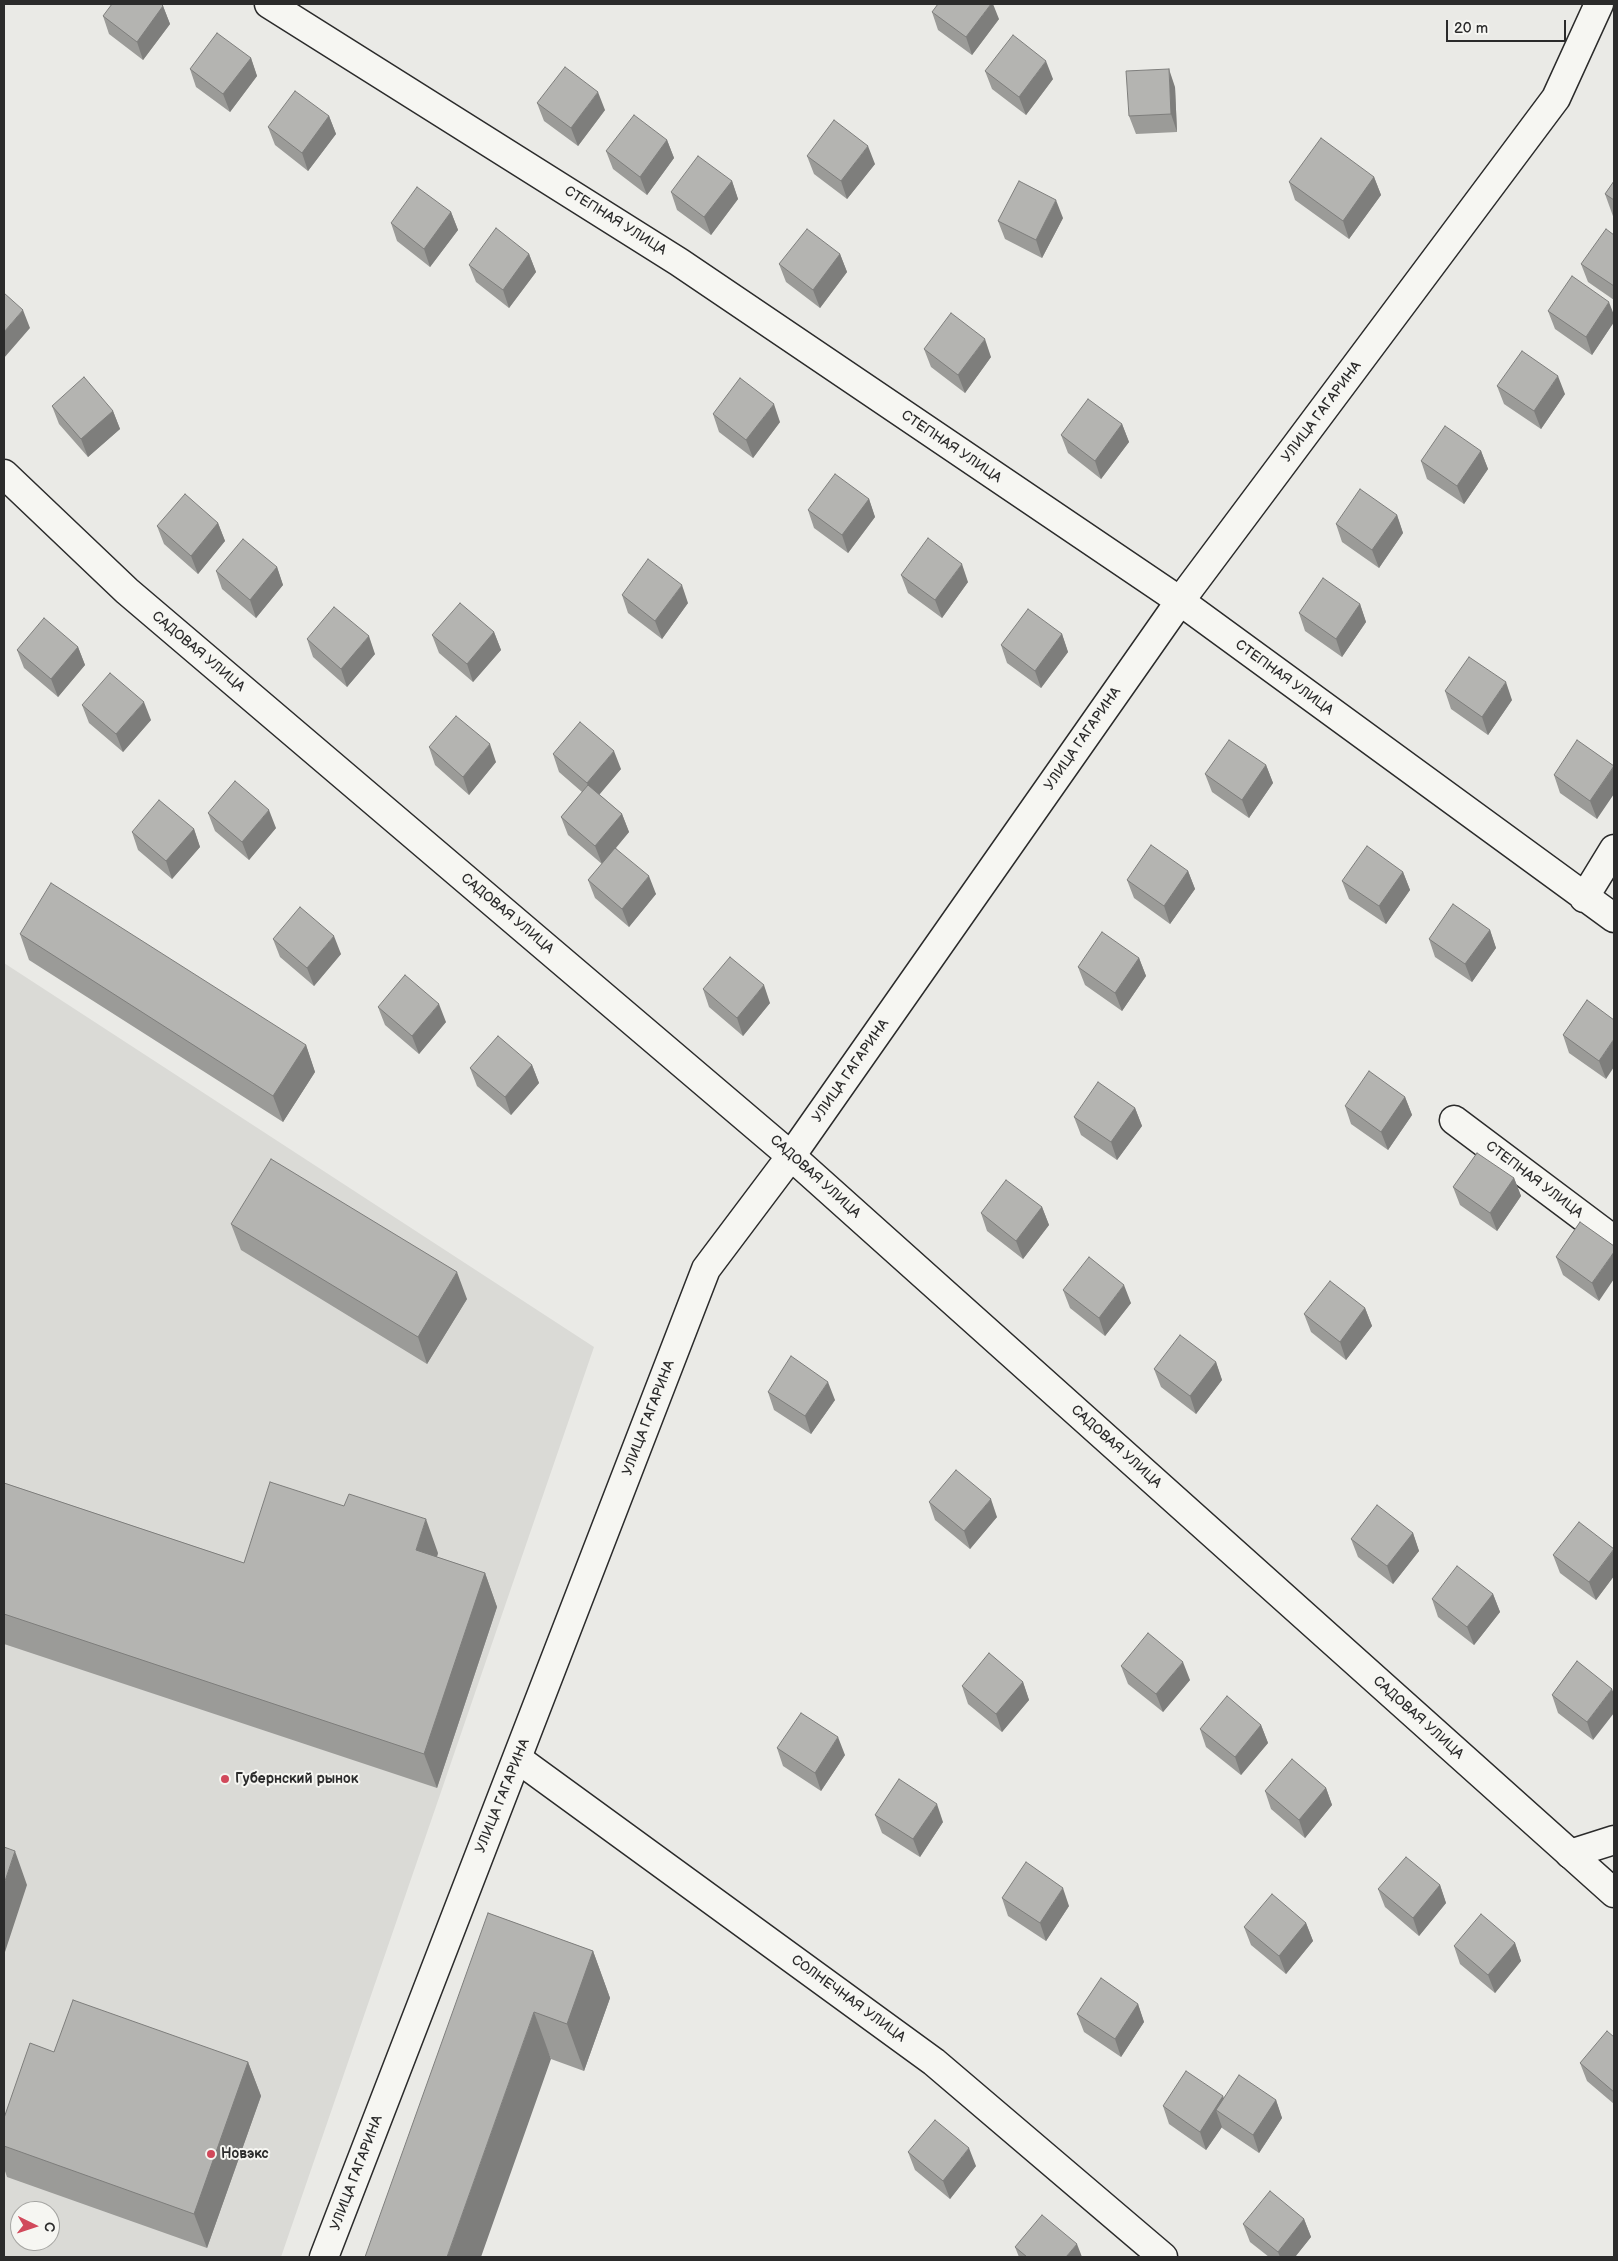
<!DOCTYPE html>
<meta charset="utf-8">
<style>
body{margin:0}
#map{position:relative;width:1618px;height:2261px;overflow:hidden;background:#eaeae6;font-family:"Balsamiq Sans",sans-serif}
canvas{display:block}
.frame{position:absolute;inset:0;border:5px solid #2b2b2b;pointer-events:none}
.north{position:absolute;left:10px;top:2201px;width:50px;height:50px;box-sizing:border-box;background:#f6f6f2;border:1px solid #a5a5a2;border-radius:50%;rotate:94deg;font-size:14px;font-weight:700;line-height:20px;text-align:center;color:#2b2b2b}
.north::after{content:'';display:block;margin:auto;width:18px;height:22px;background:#d1495b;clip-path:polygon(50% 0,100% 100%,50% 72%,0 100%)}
.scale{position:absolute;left:1446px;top:20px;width:120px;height:22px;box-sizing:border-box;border:2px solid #2b2b2b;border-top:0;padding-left:6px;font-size:15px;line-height:18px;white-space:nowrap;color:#2b2b2b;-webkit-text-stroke:4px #f6f6f2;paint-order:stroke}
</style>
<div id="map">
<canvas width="1618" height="2261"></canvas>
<div class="frame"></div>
<div class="north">С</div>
<div class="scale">20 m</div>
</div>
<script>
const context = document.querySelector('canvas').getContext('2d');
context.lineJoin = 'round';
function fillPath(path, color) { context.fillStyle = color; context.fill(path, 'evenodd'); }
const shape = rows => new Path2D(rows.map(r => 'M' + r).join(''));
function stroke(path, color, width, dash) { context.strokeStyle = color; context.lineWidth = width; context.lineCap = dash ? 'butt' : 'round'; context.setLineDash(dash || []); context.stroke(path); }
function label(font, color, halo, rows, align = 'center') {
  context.font = font + ' "Balsamiq Sans",sans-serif'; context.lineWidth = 4; context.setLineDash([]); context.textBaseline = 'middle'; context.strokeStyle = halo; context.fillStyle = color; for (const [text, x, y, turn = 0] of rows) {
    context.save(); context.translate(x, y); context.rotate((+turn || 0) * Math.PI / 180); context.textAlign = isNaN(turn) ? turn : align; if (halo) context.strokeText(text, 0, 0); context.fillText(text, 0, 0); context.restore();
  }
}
fillPath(shape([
 [4,963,594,1347,281,2257,4,2257],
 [20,2211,50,2211,50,2241,20,2241]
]), '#dadad6');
const minor = shape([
 [269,4,679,262,1180,601,1614,918],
 [1584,898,1614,849],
 [1454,1120,1614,1240],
 [518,1759,934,2062,1163,2257],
 [1570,1854,1614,1840]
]);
const tertiary = shape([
 [4,474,127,591,791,1156,1614,1893]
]);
const primary = shape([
 [324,2257,706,1269,791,1156,1180,601,1556,98,1599,4]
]);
stroke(minor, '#2b2b2b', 31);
stroke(tertiary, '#2b2b2b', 31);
stroke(primary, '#2b2b2b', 31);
stroke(minor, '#f6f6f2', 28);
stroke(tertiary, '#f6f6f2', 28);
stroke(primary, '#f6f6f2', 28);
fillPath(shape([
 [163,6,170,24,143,60,109,34,103,16],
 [932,12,999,19,972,55,938,30],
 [251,58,257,76,230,112,196,87,190,69],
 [985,71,1053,79,1026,115,992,89],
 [1175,87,1177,132,1136,134,1129,116],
 [537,103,605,110,578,146,544,121],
 [329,116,336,134,308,171,275,145,268,127],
 [667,140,674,158,647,195,613,169,606,151],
 [807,156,875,164,847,199,814,174],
 [1374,177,1381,195,1349,239,1295,200,1289,182],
 [732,181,738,199,711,235,677,210,671,192],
 [1614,181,1614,219,1605,194],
 [451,212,458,230,430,267,397,241,391,223],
 [1063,218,1042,258,1005,239,998,221],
 [1614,235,1614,300,1588,282,1581,264],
 [529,254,536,272,509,308,476,282,469,265],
 [840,254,847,272,820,308,786,282,779,264],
 [1548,311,1614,315,1614,322,1592,355,1555,329],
 [924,349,991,357,965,393,931,367],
 [1497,386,1565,394,1541,429,1504,404],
 [52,406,113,411,120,429,88,457,59,424],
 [713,414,780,422,753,458,719,432],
 [1122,424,1129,442,1101,479,1068,453,1061,435],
 [1481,451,1488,469,1464,504,1427,479,1421,461],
 [869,499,875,517,848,553,814,528,808,510],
 [1397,515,1403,533,1379,568,1342,542,1336,524],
 [218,523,225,541,198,574,164,544,157,526],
 [277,567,283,585,256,618,222,589,216,571],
 [901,575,968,582,942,618,908,593],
 [622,595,688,603,662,639,628,613],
 [1360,604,1366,622,1342,657,1305,631,1299,613],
 [494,632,501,650,473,682,439,653,432,635],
 [1062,634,1068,652,1041,688,1007,663,1001,645],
 [307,639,375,654,347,687,313,657],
 [78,647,85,665,58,697,24,668,17,650],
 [1445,691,1512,700,1488,735,1451,709],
 [82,705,151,720,123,752,89,723],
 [429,747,496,762,469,795,435,765],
 [553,754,621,769,599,794,622,814,629,832,616,848,656,894,629,927,595,898,588,880,602,864,568,835,561,817,582,792,559,772],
 [1266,765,1273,783,1249,818,1212,792,1205,774],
 [1614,766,1597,819,1560,793,1554,775],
 [208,813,276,828,249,860,215,831],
 [194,829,200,847,172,879,138,850,132,832],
 [1188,871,1195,889,1170,924,1134,898,1127,880],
 [1403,872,1410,890,1386,924,1349,899,1342,881],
 [1490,930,1496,948,1472,982,1435,957,1429,939],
 [20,934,306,1045,315,1072,283,1122,29,960],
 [273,939,341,954,314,986,280,957],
 [1139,958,1146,976,1122,1011,1085,985,1078,967],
 [703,989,770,1003,743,1036,709,1007],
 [1587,1000,1606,1079,1569,1053,1563,1035],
 [378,1007,446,1022,419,1054,385,1025],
 [532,1065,539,1083,511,1115,477,1086,470,1068],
 [1405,1097,1412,1115,1388,1150,1351,1124,1345,1106],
 [1135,1108,1142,1126,1117,1160,1081,1135,1074,1117],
 [1514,1178,1521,1196,1497,1231,1460,1205,1453,1187],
 [1042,1207,1049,1225,1023,1259,987,1231,981,1213],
 [1580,1222,1599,1301,1563,1275,1556,1257],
 [231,1224,467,1299,427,1364,241,1250],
 [1063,1290,1131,1303,1105,1336,1070,1308],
 [1365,1308,1372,1326,1346,1360,1311,1332,1304,1314],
 [1216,1362,1222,1380,1196,1414,1161,1387,1154,1369],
 [768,1392,835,1400,811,1434,774,1410],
 [4,1483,244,1563,438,1553,437,1557,485,1573,497,1607,437,1788,4,1644],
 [929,1502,997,1517,970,1549,935,1520],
 [1413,1533,1419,1551,1393,1584,1358,1557,1351,1539],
 [1614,1549,1614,1576,1596,1600,1560,1573,1553,1555],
 [1493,1594,1500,1612,1474,1645,1438,1617,1432,1599],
 [1577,1661,1593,1740,1558,1713,1552,1695],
 [1121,1666,1190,1680,1163,1712,1128,1684],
 [1023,1682,1029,1700,1002,1732,968,1704,962,1686],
 [1261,1725,1268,1743,1241,1775,1206,1747,1200,1729],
 [777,1748,845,1755,821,1791,783,1766],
 [1326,1788,1332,1805,1305,1838,1271,1809,1265,1791],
 [875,1815,943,1822,920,1857,882,1833],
 [1440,1885,1446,1903,1419,1936,1385,1907,1378,1889],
 [1002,1898,1069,1906,1046,1941,1008,1916],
 [488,1913,593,1951,610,1998,584,2071,551,2059],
 [1306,1923,1313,1941,1286,1974,1251,1945,1244,1927],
 [1515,1943,1521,1961,1495,1993,1460,1964,1454,1946],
 [1138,2004,1144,2022,1121,2057,1084,2032,1077,2014],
 [1614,2037,1614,2104,1587,2081,1580,2063],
 [54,2052,248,2062,261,2096,207,2248,7,2177,4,2168,4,2146],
 [1224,2098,1276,2100,1282,2118,1259,2153,1222,2128,1222,2127,1206,2150,1169,2124,1163,2106],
 [908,2152,976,2166,950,2199,915,2170],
 [1304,2219,1311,2237,1295,2257,1269,2257,1250,2242,1243,2224],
 [1015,2247,1082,2257,1019,2257]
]), '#9b9b98');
fillPath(shape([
 [991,4,993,4,999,19,972,55,966,37],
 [163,6,170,24,143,60,137,42],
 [251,58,257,76,230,112,223,94],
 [1046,61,1053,79,1026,115,1019,97],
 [1169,69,1175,87,1177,132,1171,114],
 [598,92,605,110,578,146,571,128],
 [329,116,336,134,308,171,302,153],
 [667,140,674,158,647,195,640,177],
 [868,146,875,164,847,199,841,181],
 [1374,177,1381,195,1349,239,1343,221],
 [732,181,738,199,711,235,704,217],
 [1056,200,1063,218,1042,258,1036,240],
 [451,212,458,230,430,267,424,249],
 [529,254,536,272,509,308,503,290],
 [840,254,847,272,820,308,813,290],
 [1609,302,1614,315,1614,322,1592,355,1586,337],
 [23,310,30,328,4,358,4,332],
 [985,339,991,357,965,393,958,375],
 [1558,376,1565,394,1541,429,1534,411],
 [774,404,780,422,753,458,746,440],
 [113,411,120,429,88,457,81,439],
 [1122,424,1129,442,1101,479,1095,461],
 [1481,451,1488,469,1464,504,1457,486],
 [869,499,875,517,848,553,842,535],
 [1397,515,1403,533,1379,568,1372,550],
 [218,523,225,541,198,574,191,556],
 [962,564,968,582,942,618,935,600],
 [277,567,283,585,256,618,250,600],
 [682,585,688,603,662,639,655,621],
 [1360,604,1366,622,1342,657,1336,639],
 [494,632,501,650,473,682,467,664],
 [1062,634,1068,652,1041,688,1035,671],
 [369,636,375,654,347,687,341,669],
 [78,647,85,665,58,697,51,679],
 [1506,682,1512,700,1488,735,1482,717],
 [144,702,151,720,123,752,116,734],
 [490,744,496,762,469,795,463,777],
 [614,751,621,769,594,801,587,783],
 [1266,765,1273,783,1249,818,1242,800],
 [1614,767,1614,794,1597,819,1590,801],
 [269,810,276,828,249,860,242,842],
 [622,814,629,832,602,864,595,846],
 [194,829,200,847,172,879,166,861],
 [1188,871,1195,889,1170,924,1164,906],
 [1403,872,1410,890,1386,924,1379,906],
 [649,876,656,894,629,927,622,909],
 [1490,930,1496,948,1472,982,1465,964],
 [334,936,341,954,314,986,307,968],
 [1139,958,1146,976,1122,1011,1115,993],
 [764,985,770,1003,743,1036,737,1018],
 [439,1004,446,1022,419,1054,412,1036],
 [1614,1039,1614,1067,1606,1079,1599,1061],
 [306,1045,315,1072,283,1122,273,1096],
 [532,1065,539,1083,511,1115,505,1097],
 [1405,1097,1412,1115,1388,1150,1381,1132],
 [1135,1108,1142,1126,1117,1160,1111,1142],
 [1514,1178,1521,1196,1497,1231,1490,1213],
 [1042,1207,1049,1225,1023,1259,1016,1241],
 [1614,1252,1614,1279,1599,1301,1592,1283],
 [457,1272,467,1299,427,1364,418,1337],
 [1124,1285,1131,1303,1105,1336,1099,1318],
 [1365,1308,1372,1326,1346,1360,1340,1342],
 [1216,1362,1222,1380,1196,1414,1190,1396],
 [828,1382,835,1400,811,1434,805,1416],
 [991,1499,997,1517,970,1549,964,1531],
 [426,1519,438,1553,428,1584,416,1550],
 [1413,1533,1419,1551,1393,1584,1387,1566],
 [1614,1550,1614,1576,1596,1600,1589,1582],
 [485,1573,497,1607,437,1788,424,1754],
 [1493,1594,1500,1612,1474,1645,1467,1627],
 [1183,1662,1190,1680,1163,1712,1156,1694],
 [1023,1682,1029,1700,1002,1732,996,1714],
 [1612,1689,1614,1694,1614,1713,1593,1740,1587,1722],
 [1261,1725,1268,1743,1241,1775,1235,1757],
 [838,1737,845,1755,821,1791,815,1773],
 [1326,1788,1332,1805,1305,1838,1299,1820],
 [937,1804,943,1822,920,1857,913,1839],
 [15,1851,27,1885,4,1955,4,1884],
 [1440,1885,1446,1903,1419,1936,1413,1918],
 [1063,1888,1069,1906,1046,1941,1040,1923],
 [1306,1923,1313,1941,1286,1974,1279,1956],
 [1515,1943,1521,1961,1495,1993,1488,1975],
 [593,1951,610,1998,584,2071,567,2024],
 [1138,2004,1144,2022,1121,2057,1115,2039],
 [534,2012,551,2059,481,2257,447,2257],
 [248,2062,261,2096,207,2248,194,2214],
 [1223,2096,1230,2114,1216,2110,1222,2127,1206,2150,1200,2132],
 [1276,2100,1282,2118,1259,2153,1253,2135],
 [969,2148,976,2166,950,2199,943,2181],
 [1304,2219,1311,2237,1295,2257,1280,2257,1278,2252],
 [1077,2244,1082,2257,1066,2257]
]), '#7e7e7c');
const building = shape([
 [112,4,161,4,163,6,137,42,103,16,112,4],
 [938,4,991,4,966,37,932,12,938,4],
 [217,33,251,58,223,94,190,69,217,33],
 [1013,35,1046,61,1019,97,985,71,1013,35],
 [565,67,598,92,571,128,537,103,565,67],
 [1169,69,1171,114,1129,116,1126,71,1169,69],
 [295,91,329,116,302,153,268,127,295,91],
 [634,115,667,140,640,177,606,151,634,115],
 [834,120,868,146,841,181,807,156,834,120],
 [1321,138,1374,177,1343,221,1289,182,1321,138],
 [698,156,732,181,704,217,671,192,698,156],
 [1019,181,1056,200,1036,240,998,221,1019,181],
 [1614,181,1614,200,1605,194,1614,181],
 [417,187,451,212,424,249,391,223,417,187],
 [496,228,529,254,503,290,469,265,496,228],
 [807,229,840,254,813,290,779,264,807,229],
 [1606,229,1614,235,1614,286,1581,264,1606,229],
 [1572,276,1609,302,1586,337,1548,311,1572,276],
 [4,293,23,310,4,332,4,293],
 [951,313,985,339,958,375,924,349,951,313],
 [1522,351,1558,376,1534,411,1497,386,1522,351],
 [84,377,113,411,81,439,52,406,84,377],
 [740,378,774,404,746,440,713,414,740,378],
 [1088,399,1122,424,1095,461,1061,435,1088,399],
 [1445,426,1481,451,1457,486,1421,461,1445,426],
 [835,474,869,499,842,535,808,510,835,474],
 [1360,489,1397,515,1372,550,1336,524,1360,489],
 [185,494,218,523,191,556,157,526,185,494],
 [928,538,962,564,935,600,901,575,928,538],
 [243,539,277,567,250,600,216,571,243,539],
 [648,559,682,585,655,621,622,595,648,559],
 [1323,578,1360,604,1336,639,1299,613,1323,578],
 [460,603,494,632,467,664,432,635,460,603],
 [334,607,369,636,341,669,307,639,334,607],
 [1028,609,1062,634,1035,671,1001,645,1028,609],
 [44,618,78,647,51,679,17,650,44,618],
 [1469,657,1506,682,1482,717,1445,691,1469,657],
 [110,673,144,702,116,734,82,705,110,673],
 [456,716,490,744,463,777,429,747,456,716],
 [580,722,614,751,587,783,553,754,580,722],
 [1229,740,1266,765,1242,800,1205,774,1229,740],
 [1577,740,1614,766,1590,801,1554,775,1577,740],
 [235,781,269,810,242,842,208,813,235,781],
 [588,785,622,814,595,846,561,817,588,785],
 [159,800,194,829,166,861,132,832,159,800],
 [1151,845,1188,871,1164,906,1127,880,1151,845],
 [1367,846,1403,872,1379,906,1342,881,1367,846],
 [615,848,649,876,622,909,588,880,615,848],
 [51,883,306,1045,273,1096,20,934,51,883],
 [1453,904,1490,930,1465,964,1429,939,1453,904],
 [300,907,334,936,307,968,273,939,300,907],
 [1102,932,1139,958,1115,993,1078,967,1102,932],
 [730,957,764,985,737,1018,703,989,730,957],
 [405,975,439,1004,412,1036,378,1007,405,975],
 [1587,1000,1614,1020,1614,1039,1599,1061,1563,1035,1587,1000],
 [498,1036,532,1065,505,1097,470,1068,498,1036],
 [1369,1071,1405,1097,1381,1132,1345,1106,1369,1071],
 [1098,1082,1135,1108,1111,1142,1074,1117,1098,1082],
 [1477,1153,1514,1178,1490,1213,1453,1187,1477,1153],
 [271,1159,457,1272,418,1337,231,1224,271,1159],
 [1006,1180,1042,1207,1016,1241,981,1213,1006,1180],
 [1580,1222,1614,1246,1614,1252,1592,1283,1556,1257,1580,1222],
 [1089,1257,1124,1285,1099,1318,1063,1290,1089,1257],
 [1330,1281,1365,1308,1340,1342,1304,1314,1330,1281],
 [1180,1335,1216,1362,1190,1396,1154,1369,1180,1335],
 [791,1356,828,1382,805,1416,768,1392,791,1356],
 [956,1470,991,1499,964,1531,929,1502,956,1470],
 [270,1482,344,1506,349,1494,426,1519,416,1550,485,1573,424,1754,4,1614,4,1483,244,1563,270,1482],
 [1377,1505,1413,1533,1387,1566,1351,1539,1377,1505],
 [1579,1522,1614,1549,1589,1582,1553,1555,1579,1522],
 [1457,1566,1493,1594,1467,1627,1432,1599,1457,1566],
 [1148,1633,1183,1662,1156,1694,1121,1666,1148,1633],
 [989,1653,1023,1682,996,1714,962,1686,989,1653],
 [1577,1661,1612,1689,1587,1722,1552,1695,1577,1661],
 [1227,1696,1261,1725,1235,1757,1200,1729,1227,1696],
 [801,1713,838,1737,815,1773,777,1748,801,1713],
 [1292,1759,1326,1788,1299,1820,1265,1791,1292,1759],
 [899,1779,937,1804,913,1839,875,1815,899,1779],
 [4,1847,15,1851,4,1884,4,1847],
 [1406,1857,1440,1885,1413,1918,1378,1889,1406,1857],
 [1026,1862,1063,1888,1040,1923,1002,1898,1026,1862],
 [1272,1894,1306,1923,1279,1956,1244,1927,1272,1894],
 [488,1913,593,1951,567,2024,534,2012,447,2257,365,2257,488,1913],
 [1481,1914,1515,1943,1488,1975,1454,1946,1481,1914],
 [1101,1978,1138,2004,1115,2039,1077,2014,1101,1978],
 [73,2000,248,2062,194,2214,4,2146,4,2118,30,2043,54,2052,73,2000],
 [1607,2031,1614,2037,1614,2092,1580,2063,1607,2031],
 [1186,2071,1223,2096,1200,2132,1163,2106,1186,2071],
 [1239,2075,1276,2100,1253,2135,1216,2110,1239,2075],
 [935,2120,969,2148,943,2181,908,2152,935,2120],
 [1270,2191,1304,2219,1278,2252,1243,2224,1270,2191],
 [1042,2215,1077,2244,1066,2257,1027,2257,1015,2247,1042,2215]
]);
fillPath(building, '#b4b4b1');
stroke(building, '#7e7e7c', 1);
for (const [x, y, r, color] of [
 [225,1779,5,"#d1495b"],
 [211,2154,5,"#d1495b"]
]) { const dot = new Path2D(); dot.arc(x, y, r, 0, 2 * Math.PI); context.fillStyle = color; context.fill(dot); stroke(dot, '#f6f6f2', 2); }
label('14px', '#2b2b2b', '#f6f6f2', [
 ["СТЕПНАЯ УЛИЦА",615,221,32],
 ["УЛИЦА ГАГАРИНА",1322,412,-53],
 ["СТЕПНАЯ УЛИЦА",951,447,34],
 ["САДОВАЯ УЛИЦА",198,652,40],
 ["СТЕПНАЯ УЛИЦА",1284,678,36],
 ["УЛИЦА ГАГАРИНА",1083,739,-55],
 ["САДОВАЯ УЛИЦА",507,914,40],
 ["УЛИЦА ГАГАРИНА",851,1071,-55],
 ["САДОВАЯ УЛИЦА",815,1177,42],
 ["СТЕПНАЯ УЛИЦА",1534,1180,37],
 ["УЛИЦА ГАГАРИНА",649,1418,-69],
 ["САДОВАЯ УЛИЦА",1116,1447,42],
 ["САДОВАЯ УЛИЦА",1418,1718,42],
 ["УЛИЦА ГАГАРИНА",503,1796,-68],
 ["СОЛНЕЧНАЯ УЛИЦА",848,1999,36],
 ["УЛИЦА ГАГАРИНА",357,2173,-69]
]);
label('bold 14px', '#2b2b2b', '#f6f6f2', [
 ["Губернский рынок",235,1779],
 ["Новэкс",221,2154]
], 'left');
</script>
